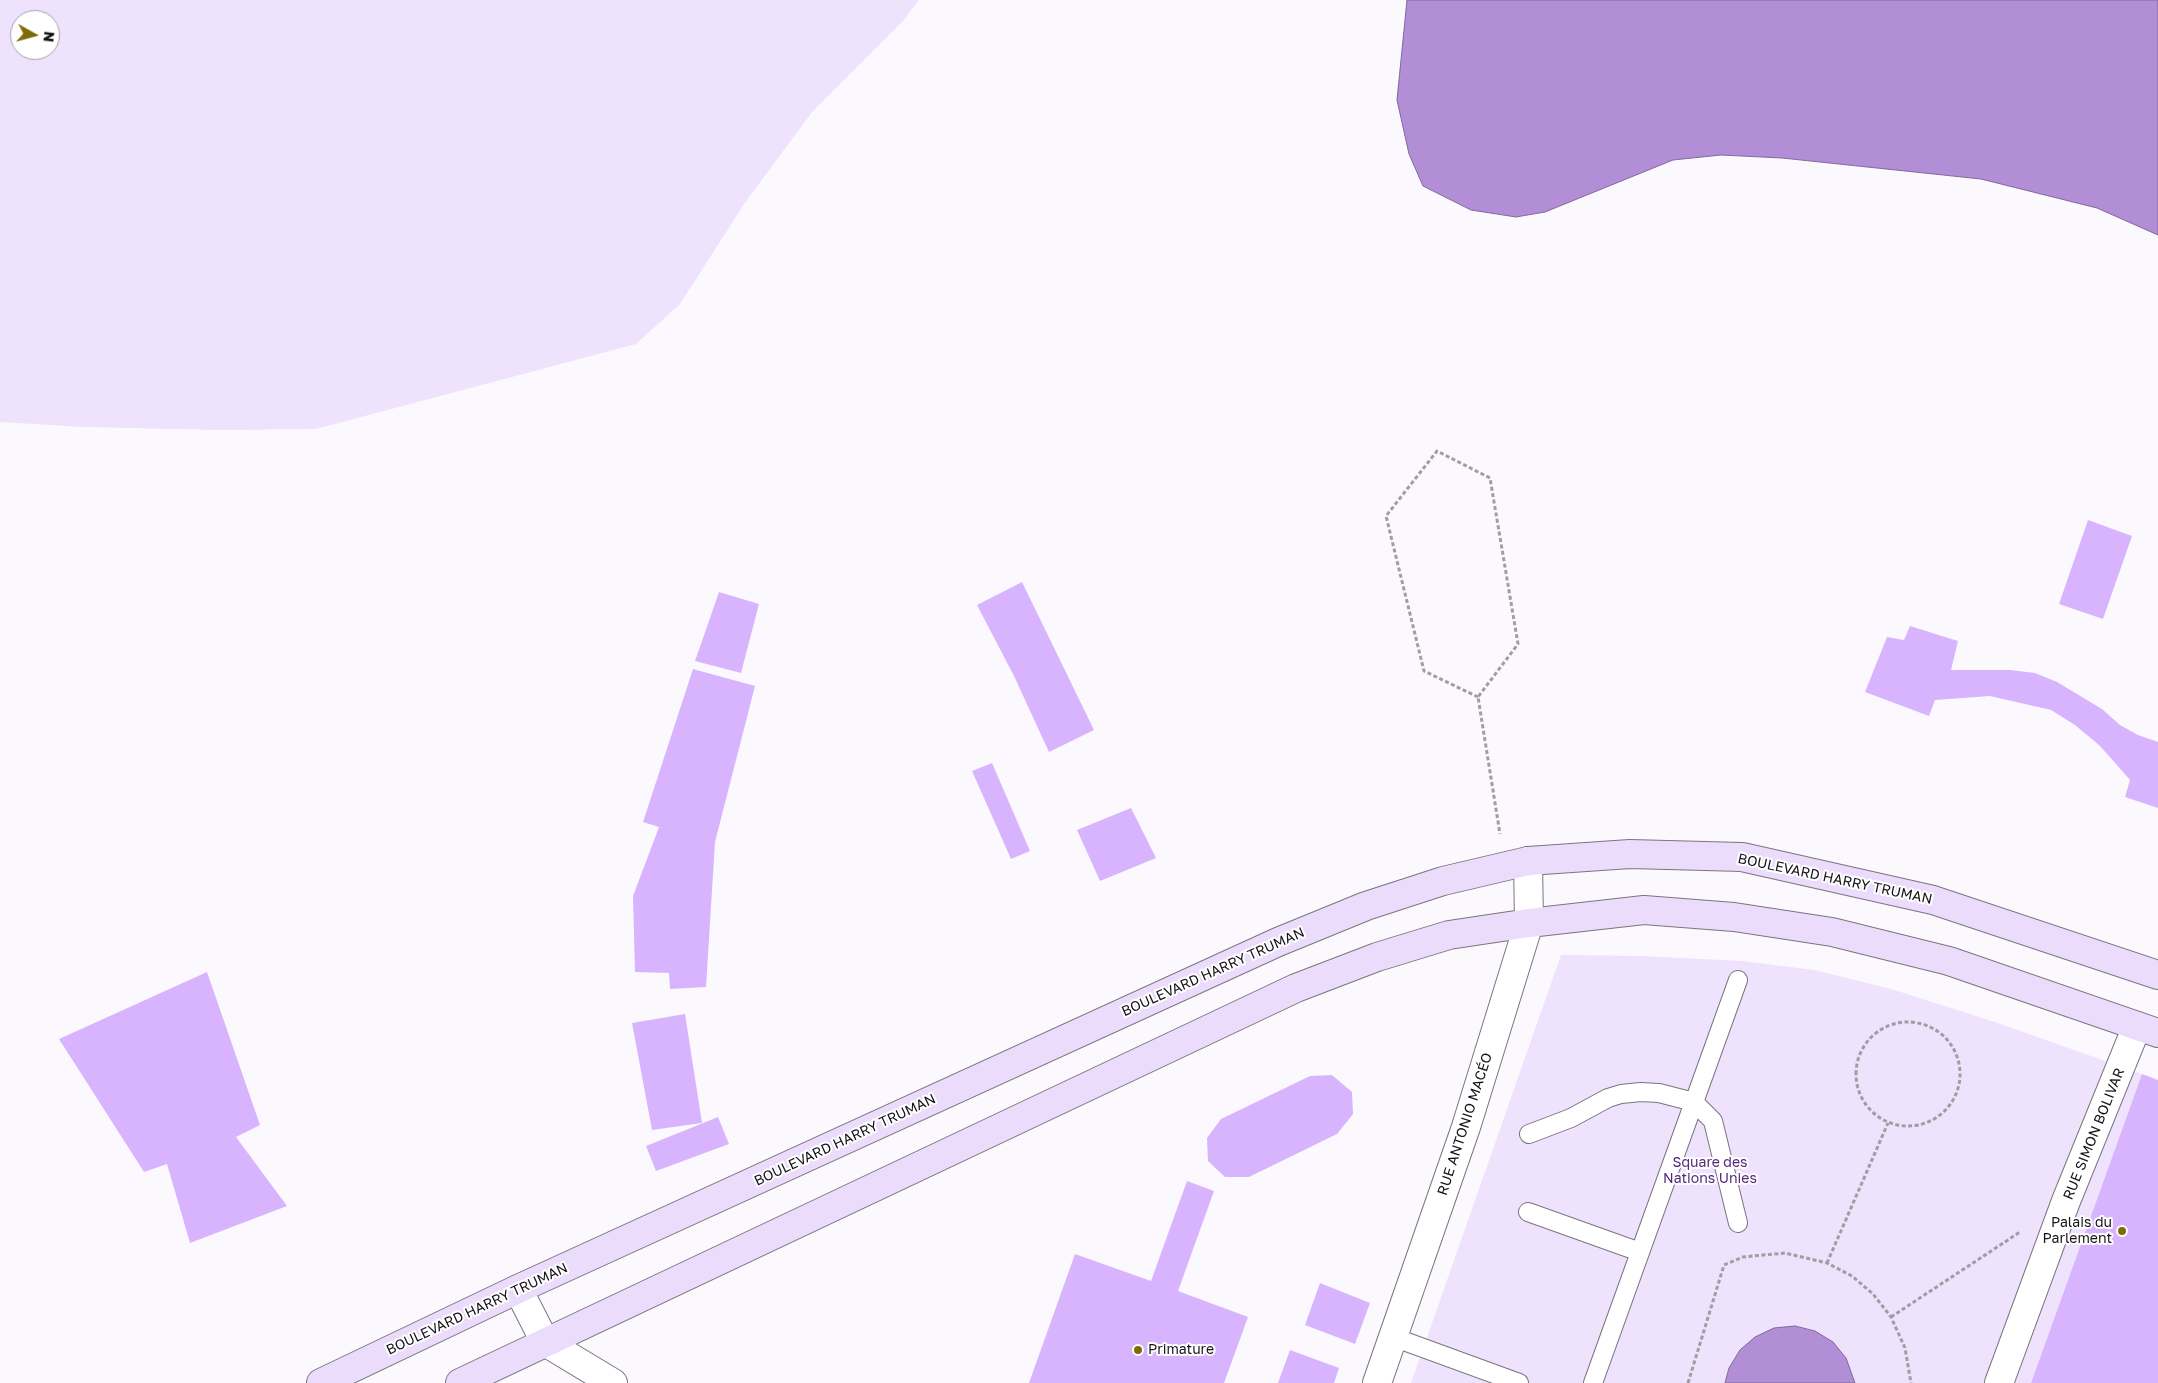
<!DOCTYPE html>
<meta charset="utf-8">
<style>
body{margin:0}
#map{position:relative;width:2158px;height:1383px;overflow:hidden;background:#fbf9fd;font-family:"Golos Text",sans-serif}
canvas{display:block}
.north{position:absolute;left:10px;top:10px;width:50px;height:50px;box-sizing:border-box;background:#fff;border:1px solid #a2a1a3;border-radius:50%;rotate:97deg;font-size:14px;font-weight:700;line-height:20px;text-align:center;color:#161418}
.north::after{content:'';display:block;margin:auto;width:18px;height:22px;background:#7f6c06;clip-path:polygon(50% 0,100% 100%,50% 72%,0 100%)}
</style>
<div id="map">
<canvas width="2158" height="1383"></canvas>
<div class="north">N</div>
</div>
<script>
const context = document.querySelector('canvas').getContext('2d');
context.lineJoin = 'round';
function fillPath(path, color) { context.fillStyle = color; context.fill(path, 'evenodd'); }
const shape = rows => new Path2D(rows.map(r => 'M' + r).join(''));
function stroke(path, color, width, dash) { context.strokeStyle = color; context.lineWidth = width; context.lineCap = dash ? 'butt' : 'round'; context.setLineDash(dash || []); context.stroke(path); }
function label(font, color, halo, rows, align = 'center') {
  context.font = font + ' "Golos Text",sans-serif'; context.lineWidth = 4; context.setLineDash([]); context.textBaseline = 'middle'; context.strokeStyle = halo; context.fillStyle = color; for (const [text, x, y, turn = 0] of rows) {
    context.save(); context.translate(x, y); context.rotate((+turn || 0) * Math.PI / 180); context.textAlign = isNaN(turn) ? turn : align; if (halo) context.strokeText(text, 0, 0); context.fillText(text, 0, 0); context.restore();
  }
}
fillPath(shape([
 [0,0,919,0,902,22,812,112,744,204,680,304,636,344,316,429,220,430,84,427,0,422],
 [20,20,50,20,50,50,20,50],
 [1561,955,1642,956,1742,961,1814,970,1891,989,1992,1021,2142,1074,2031,1383,1411,1383]
]), '#eee2fc');
const water = shape([
 [1407,0,2158,0,2158,235,2097,208,1981,179,1782,158,1721,155,1673,160,1545,212,1516,217,1471,210,1423,186,1409,154,1397,100,1407,0],
 [1795,1326,1815,1331,1833,1342,1846,1358,1855,1383,1725,1383,1729,1368,1740,1350,1755,1337,1774,1328,1795,1326]
]);
fillPath(water, '#b18ed5');
stroke(water, '#82699c', 1);
fillPath(shape([
 [2088,520,2132,536,2103,619,2059,604],
 [1022,582,1094,730,1049,752,1014,676,977,605],
 [719,592,759,604,741,673,695,661],
 [1910,626,1958,641,1951,670,2010,670,2035,673,2057,682,2102,709,2120,725,2138,735,2158,742,2158,808,2125,797,2130,780,2117,765,2099,745,2075,725,2051,710,1990,696,1935,700,1929,716,1865,692,1887,637,1904,640],
 [693,669,755,686,715,842,706,987,670,989,669,973,635,972,633,896,659,827,643,822],
 [992,763,1030,851,1011,859,972,771],
 [1131,808,1156,858,1100,881,1077,830],
 [207,972,260,1125,236,1137,287,1206,190,1243,167,1164,144,1172,59,1039],
 [685,1014,702,1123,652,1130,632,1023],
 [2142,1074,2158,1080,2158,1383,2031,1383],
 [1332,1075,1352,1092,1353,1114,1337,1134,1249,1177,1225,1177,1208,1161,1207,1138,1221,1119,1310,1076],
 [718,1117,729,1144,656,1171,646,1146],
 [1187,1181,1214,1191,1178,1291,1248,1317,1224,1383,1029,1383,1075,1254,1151,1281],
 [1320,1283,1370,1303,1355,1344,1305,1325],
 [1290,1350,1339,1368,1334,1383,1278,1383]
]), '#d8b4fe');
const service = shape([
 [1529,1134,1571,1118,1608,1098,1621,1094,1641,1092,1659,1093,1694,1102,1713,1121,1738,1223],
 [1528,1212,1640,1252],
 [1393,1337,1519,1383],
 [1593,1383,1738,980]
]);
const minor = shape([
 [518,1289,545,1342,613,1383],
 [1377,1383,1466,1127,1529,923,1528,861],
 [1999,1383,2066,1201,2137,1026]
]);
const secondary = shape([
 [321,1383,518,1289,1278,942,1366,906,1443,881,1528,861,1630,854,1742,857,1933,900,2158,975],
 [460,1383,1296,988,1377,957,1449,935,1529,923,1644,910,1734,917,1832,932,1949,961,2158,1033]
]);
stroke(service, '#79757f', 20);
stroke(minor, '#79757f', 30);
stroke(secondary, '#79757f', 30);
stroke(shape([
 [1478,697,1424,671,1386,516,1437,451,1490,478,1518,644,1478,697,1500,834],
 '1856 1074a52 52 0 1 1 104 0a52 52 0 1 1-104 0Z',
 [1827,1263,1888,1123],
 [1891,1317,2020,1232],
 [1688,1383,1724,1265,1743,1257,1785,1253,1827,1263,1852,1276,1873,1294,1891,1317,1905,1348,1911,1383]
]), '#a09ea2', 3, [4, 2.5]);
stroke(service, '#fff', 18);
stroke(minor, '#fff', 28);
stroke(secondary, '#ecdcfb', 28);
for (const [x, y, r, color] of [
 [2122,1231,5,"#7f6c06"],
 [1138,1350,5,"#7f6c06"]
]) { const dot = new Path2D(); dot.arc(x, y, r, 0, 2 * Math.PI); context.fillStyle = color; context.fill(dot); stroke(dot, '#fff', 2); }
label('14px', '#161418', '#fff', [
 ["BOULEVARD HARRY TRUMAN",1835,879,12],
 ["BOULEVARD HARRY TRUMAN",1213,972,-24],
 ["RUE ANTONIO MACÉO",1465,1124,-72],
 ["RUE SIMON BOLIVAR",2094,1134,-68],
 ["BOULEVARD HARRY TRUMAN",845,1140,-25],
 ["BOULEVARD HARRY TRUMAN",477,1309,-25]
]);
label('14px', '#56287b', '#fff', [
 ["Square des",1710,1163],
 ["Nations Unies",1710,1179]
]);
label('14px', '#161418', '#fff', [
 ["Palais du",2112,1223],
 ["Parlement",2112,1239],
 ["Primature",1148,1350,"left"]
], 'right');
</script>
